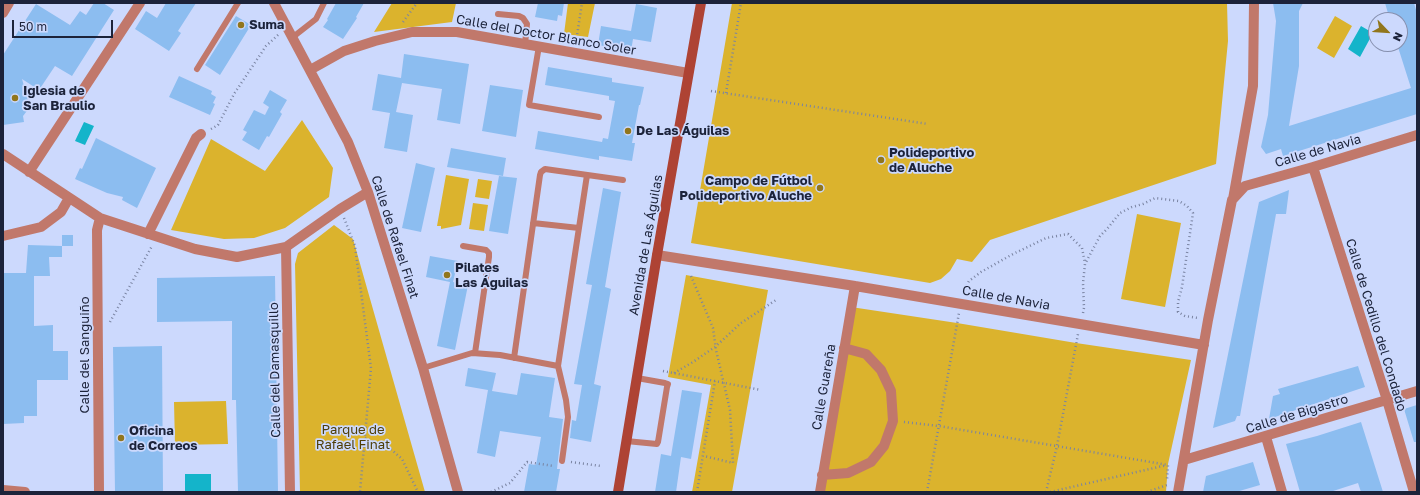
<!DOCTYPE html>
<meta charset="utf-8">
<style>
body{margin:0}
#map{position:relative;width:1420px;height:495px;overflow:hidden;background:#ccd9fd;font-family:"Golos Text",sans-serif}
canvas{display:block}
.frame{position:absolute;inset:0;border:4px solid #1c233a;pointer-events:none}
.north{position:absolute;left:1368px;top:12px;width:40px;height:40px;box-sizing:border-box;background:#ccd9fd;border:1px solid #8690af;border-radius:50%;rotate:115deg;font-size:11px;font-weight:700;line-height:16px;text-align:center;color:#1c233a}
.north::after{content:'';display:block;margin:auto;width:14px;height:18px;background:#91761c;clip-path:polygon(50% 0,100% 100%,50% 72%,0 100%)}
.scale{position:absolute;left:12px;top:20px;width:101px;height:18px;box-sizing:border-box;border:2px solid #1c233a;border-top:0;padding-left:5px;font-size:12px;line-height:14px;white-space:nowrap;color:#1c233a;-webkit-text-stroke:3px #ccd9fd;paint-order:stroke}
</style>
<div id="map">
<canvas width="1420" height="495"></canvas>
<div class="frame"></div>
<div class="north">N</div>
<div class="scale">50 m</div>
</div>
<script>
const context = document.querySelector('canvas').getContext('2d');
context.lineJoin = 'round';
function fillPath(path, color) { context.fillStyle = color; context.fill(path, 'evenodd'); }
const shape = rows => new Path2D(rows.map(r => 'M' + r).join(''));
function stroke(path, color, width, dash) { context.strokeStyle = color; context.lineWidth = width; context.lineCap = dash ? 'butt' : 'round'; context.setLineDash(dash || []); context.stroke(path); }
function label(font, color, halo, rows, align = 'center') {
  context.font = font + ' "Golos Text",sans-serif'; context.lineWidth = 3.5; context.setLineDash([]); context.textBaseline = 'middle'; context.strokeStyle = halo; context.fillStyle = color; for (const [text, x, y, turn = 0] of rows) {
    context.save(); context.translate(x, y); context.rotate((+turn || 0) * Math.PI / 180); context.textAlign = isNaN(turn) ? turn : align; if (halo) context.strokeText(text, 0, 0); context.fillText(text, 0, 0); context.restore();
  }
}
fillPath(shape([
 [392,3,456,3,452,22,374,32],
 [568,3,595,3,588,37,564,34],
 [732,3,1227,3,1228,41,1216,164,990,240,972,262,957,259,950,271,941,279,930,283,691,243],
 [1335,16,1352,26,1334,58,1317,48],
 [302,120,333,168,329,197,285,228,254,238,224,239,171,230,211,139,265,171],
 [446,175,469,179,461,225,441,229,441,226,437,226],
 [478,179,492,181,489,199,475,197],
 [473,203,488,205,484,231,469,229],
 [1137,214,1181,223,1165,307,1121,299],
 [334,225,353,239,425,492,300,492,295,264,298,253],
 [686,275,768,290,732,492,692,492,711,385,668,377],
 [851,307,957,323,1076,343,1191,360,1168,464,1166,492,820,492],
 [226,401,228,444,175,445,174,402]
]), '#dbb32d');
fillPath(shape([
 [1361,26,1373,33,1360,57,1348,49],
 [84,122,94,126,85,145,75,141],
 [185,474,211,474,211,492,185,492]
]), '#14b4ca');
fillPath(shape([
 [94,3,103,3,114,10,72,76,55,66,39,90,22,79,30,107,23,116,24,122,3,125,3,55,36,4,70,25,80,11,86,15],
 [166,3,196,3,178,31,181,33,169,51,135,29,146,11,157,18],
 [336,3,364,3,356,17,357,18,343,39,323,27,328,20,327,19],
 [538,3,564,3,562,16,558,15,557,21,535,17],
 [1273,3,1303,3,1299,11,1299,66,1289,126,1411,88,1397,44,1400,44,1400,20,1390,20,1385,3,1414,3,1417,13,1417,114,1283,156,1281,149,1266,154,1261,147,1268,115,1276,21],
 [636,4,657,8,651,42,633,39,631,51,598,45,601,26,631,31],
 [236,16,251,25,220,75,205,65],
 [404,54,469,64,460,124,437,120,442,89,402,83,396,112,413,115,407,152,384,148,390,113,372,110,378,74,401,78],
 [548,67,612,78,612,82,644,87,640,105,639,105,632,143,635,143,632,161,599,156,599,160,535,149,538,131,602,142,603,138,608,139,615,101,609,100,609,96,545,85],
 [179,76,212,91,211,94,216,97,213,103,215,104,210,115,169,97],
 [490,85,523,90,516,137,482,131],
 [270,90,287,100,280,112,282,114,269,137,267,136,259,150,242,140,247,132,243,130,254,110,265,115,269,107,263,103],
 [96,138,156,168,137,208,122,200,123,197,107,193,75,179,80,168,82,169],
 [451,148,506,158,503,176,447,167],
 [416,163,435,168,421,232,402,228],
 [499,176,517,178,508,234,489,231],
 [603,188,621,192,605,287,611,289,594,384,601,386,591,442,570,438,572,420,576,421,582,385,574,384,592,285,586,284],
 [1289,190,1286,214,1276,214,1240,416,1237,416,1235,421,1213,428,1259,202],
 [62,235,73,235,73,246,62,246],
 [28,245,62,246,62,257,49,257,50,276,34,276,34,326,53,325,53,351,68,351,68,380,37,380,37,416,24,416,24,423,3,424,3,273,26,273],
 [430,256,458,261,453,282,468,285,455,350,437,346,450,282,426,277],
 [275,276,278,492,238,492,236,400,232,400,232,321,157,322,157,278],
 [162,346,163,492,115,492,113,347],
 [1358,366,1365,387,1269,419,1273,396,1280,394,1278,389],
 [468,368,496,373,492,391,517,395,521,373,555,378,549,417,563,419,558,460,557,469,560,469,556,492,524,492,529,464,536,465,541,437,500,431,495,457,477,453,488,390,465,386],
 [682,390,702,393,691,459,681,457,676,492,655,492,661,454,671,456],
 [1417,405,1417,442,1414,442,1404,409],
 [1361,422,1383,492,1361,492,1358,483,1330,492,1300,492,1286,444,1317,436],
 [1253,462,1260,485,1236,492,1203,492,1206,476]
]), '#8cbdf0');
stroke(shape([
 [403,22,417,3],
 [576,42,582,3],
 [711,91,928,124],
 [726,93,741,3],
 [211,129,218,125,234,94,266,46,279,34],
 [344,218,355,246,371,368,360,492],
 [691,276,713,328,716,350,730,410,733,463,704,456],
 [963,293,969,281,981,272,1013,254,1046,238,1068,234,1082,248,1085,263],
 [1083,313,1084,308,1083,283,1085,264,1100,236,1107,229,1120,213,1132,207,1143,204,1155,198,1179,201,1187,206,1193,213,1182,287,1178,302,1178,312,1185,316,1198,318],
 [110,322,152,246],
 [663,371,761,390],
 [674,373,693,362,715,347,741,323,776,300],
 [904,422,939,426,1168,465,1167,480],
 [365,438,392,450,402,459,418,492],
 [571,462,601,466],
 [491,492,510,483,527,462,554,466],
 [697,492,715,381],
 [927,492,959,313],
 [1046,492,1057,446,1078,334],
 [1050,492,1167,465],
 [1147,492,1167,485]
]), '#7a84a2', 2.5, [1, 3]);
stroke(shape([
 [498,14,519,16,523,18,527,24,525,44],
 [293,37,316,19,324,3],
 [539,46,529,105,599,117],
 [197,69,238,3],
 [533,223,579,228],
 [463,246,486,250,489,253,489,257,475,353],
 [514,358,540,175,541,172,545,169,623,180],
 [423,368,472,353,500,355,558,366],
 [626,441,657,444,658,442,667,387,668,384,665,383,637,378],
 [562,461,568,417,566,400,558,366,587,175]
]), '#c1786b', 6);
stroke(shape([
 [274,3,348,142,368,192,423,368,458,492],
 [3,13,9,3],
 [310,70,344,51,375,41,412,32,457,32,688,73],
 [3,154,100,218,195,249,237,257,286,247,340,209,368,192],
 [1313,167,1387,400,1414,492],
 [29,172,140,3],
 [1233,199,1253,86,1254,3],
 [148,234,196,138,201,134],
 [3,236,41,227,61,212,69,198],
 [286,247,290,492],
 [657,255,855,286,1204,345],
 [1266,437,1282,492],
 [1184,460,1417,391],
 [822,475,848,473,871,462,884,446,893,421,891,391,881,370,866,354,844,348],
 [3,490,25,492],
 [99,492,97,230,100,218],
 [820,492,855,286],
 [1178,492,1208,320,1232,200,1245,186,1313,167,1417,135]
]), '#c1786b', 10);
stroke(shape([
 [618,492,657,255,701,3]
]), '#ae4334', 10);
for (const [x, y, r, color] of [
 [241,25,4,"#91761c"],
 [15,98,4,"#91761c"],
 [628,131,4,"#91761c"],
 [881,160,4,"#91761c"],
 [820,188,4,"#91761c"],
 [447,275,4,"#91761c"],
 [121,438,4,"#91761c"]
]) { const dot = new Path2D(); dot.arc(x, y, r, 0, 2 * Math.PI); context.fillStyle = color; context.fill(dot); stroke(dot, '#ccd9fd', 1.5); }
label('bold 13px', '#1c233a', '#ccd9fd', [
 ["Suma",249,25],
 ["Iglesia de",23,91],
 ["San Braulio",23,106],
 ["De Las Águilas",636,131],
 ["Polideportivo",889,153],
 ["de Aluche",889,168],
 ["Campo de Fútbol",812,181,"right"],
 ["Polideportivo Aluche",812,196,"right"],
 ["Pilates",455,268],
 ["Las Águilas",455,283],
 ["Oficina",129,431],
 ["de Correos",129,446]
], 'left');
label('13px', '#1c233a', '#ccd9fd', [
 ["Calle del Doctor Blanco Soler",546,35,10],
 ["Calle de Navia",1318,151,-16],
 ["Calle de Rafael Finat",395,237,72],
 ["Avenida de Las Águilas",646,245,-80],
 ["Calle de Navia",1006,298,10],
 ["Calle de Cedillo del Condado",1376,325,73],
 ["Calle del Sanguiño",85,355,-90],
 ["Calle del Damasquillo",275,370,-91],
 ["Calle Guareña",824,387,-80],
 ["Calle de Bigastro",1297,414,-17]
]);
label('13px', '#4f3e07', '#ccd9fd', [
 ["Parque de",353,430],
 ["Rafael Finat",353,445]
]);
</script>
